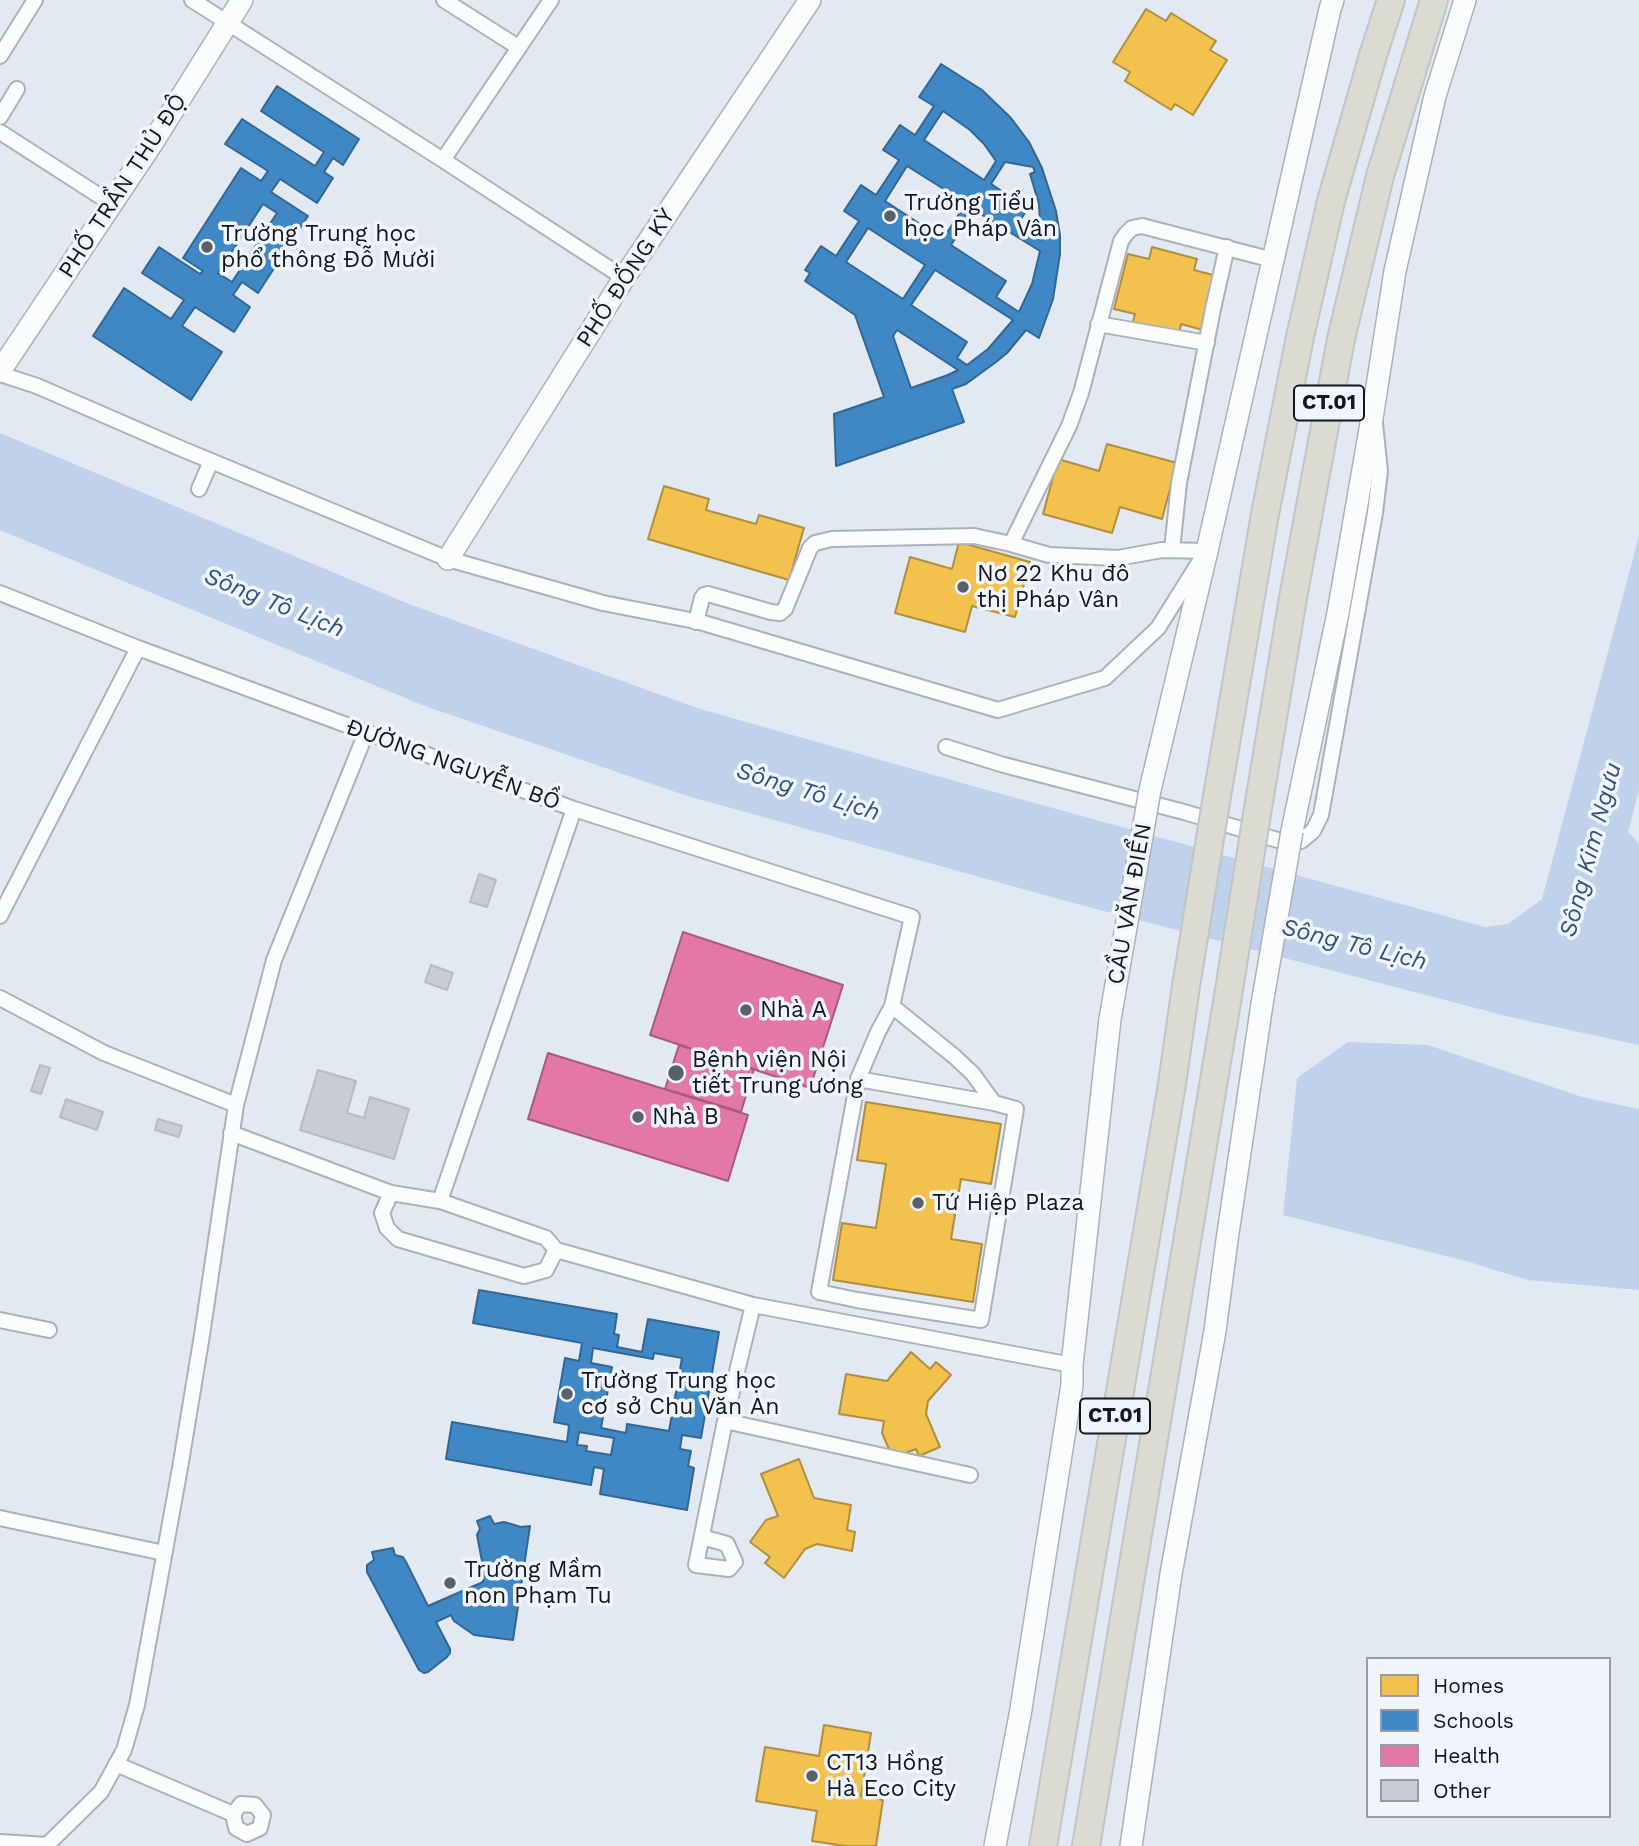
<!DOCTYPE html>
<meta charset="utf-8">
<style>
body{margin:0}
#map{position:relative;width:1639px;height:1846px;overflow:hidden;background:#e2e9f3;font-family:"Work Sans",sans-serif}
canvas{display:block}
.legend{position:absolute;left:1366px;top:1657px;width:245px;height:161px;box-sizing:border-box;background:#f0f5fb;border:2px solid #989ca2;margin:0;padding:9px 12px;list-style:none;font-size:21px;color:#13171d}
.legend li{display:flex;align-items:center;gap:14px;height:35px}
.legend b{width:35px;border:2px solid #989ca2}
</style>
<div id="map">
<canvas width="1639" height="1846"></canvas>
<ul class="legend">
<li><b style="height:19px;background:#f2c14e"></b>Homes</li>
<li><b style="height:19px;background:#3f88c5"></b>Schools</li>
<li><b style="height:19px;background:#e377a8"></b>Health</li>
<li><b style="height:19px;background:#c8cdd4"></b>Other</li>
</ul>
</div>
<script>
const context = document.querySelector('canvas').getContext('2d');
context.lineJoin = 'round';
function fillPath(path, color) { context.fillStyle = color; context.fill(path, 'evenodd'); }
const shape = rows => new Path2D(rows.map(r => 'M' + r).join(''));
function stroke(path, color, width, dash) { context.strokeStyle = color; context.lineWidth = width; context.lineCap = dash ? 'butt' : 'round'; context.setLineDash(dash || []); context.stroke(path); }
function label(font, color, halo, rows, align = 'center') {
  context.font = font + ' "Work Sans",sans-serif'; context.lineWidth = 7; context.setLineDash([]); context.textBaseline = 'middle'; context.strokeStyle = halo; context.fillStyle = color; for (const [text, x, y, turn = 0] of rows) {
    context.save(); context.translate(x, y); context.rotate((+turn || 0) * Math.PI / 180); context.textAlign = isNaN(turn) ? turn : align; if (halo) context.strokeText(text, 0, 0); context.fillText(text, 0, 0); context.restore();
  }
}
fillPath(shape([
 [0,433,409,604,697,708,969,785,1485,927,1508,924,1542,899,1639,536,1639,790,1628,832,1639,844,1639,1045,1510,1017,1066,901,684,795,422,705,0,530],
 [1348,1042,1428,1045,1582,1097,1639,1109,1639,1290,1528,1280,1466,1261,1283,1215,1297,1078]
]), '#c0d1eb');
const homes = shape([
 [1146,9,1166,21,1171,13,1216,41,1210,50,1227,60,1193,115,1175,104,1171,110,1125,81,1130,72,1113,62,1146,9],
 [1152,247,1197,259,1194,270,1217,276,1203,330,1181,324,1178,337,1132,325,1135,314,1114,309,1128,254,1149,259,1152,247],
 [1107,444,1177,463,1162,519,1120,507,1112,533,1043,514,1058,459,1099,471,1107,444],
 [664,486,709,499,706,510,756,524,759,515,804,528,789,580,648,539,664,486],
 [959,542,1030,562,1015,617,972,606,965,632,895,613,910,557,952,569,959,542],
 [866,1102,1001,1124,991,1184,961,1179,951,1239,982,1244,973,1302,833,1280,842,1223,876,1228,886,1164,857,1160,866,1102],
 [911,1352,930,1369,936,1362,951,1375,928,1401,926,1414,940,1447,919,1456,916,1449,893,1458,882,1433,884,1421,839,1414,846,1374,887,1381,911,1352],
 [799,1459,814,1498,851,1505,847,1530,855,1532,852,1551,817,1544,805,1549,784,1578,765,1563,770,1557,750,1542,766,1520,778,1516,761,1474,799,1459],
 [824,1725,871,1733,861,1796,883,1800,876,1846,845,1846,812,1841,817,1811,756,1801,765,1747,819,1756,824,1725]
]);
fillPath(homes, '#f2c14e');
stroke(homes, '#af8e3f', 2);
const schools = shape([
 [941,64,982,90,1011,118,1029,142,1042,168,1056,211,1060,235,1060,254,1053,299,1039,338,1026,330,1007,353,996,362,966,384,952,389,964,422,836,466,834,414,884,397,855,315,805,281,810,273,805,270,821,246,836,256,859,221,844,211,861,185,876,195,899,160,883,150,900,125,915,135,934,106,919,97,941,64],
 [943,111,970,130,984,144,996,161,984,180,924,140,943,111],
 [1005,162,1033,167,1035,172,1030,174,1039,204,1041,240,1018,224,1028,208,991,184,1005,162],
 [907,166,966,203,943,239,885,201,907,166],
 [974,210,1040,251,1032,284,1019,312,996,297,1006,281,951,245,974,210],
 [868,228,925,265,903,299,846,262,868,228],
 [935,270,1013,320,988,349,967,365,957,358,967,342,911,305,935,270],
 [897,330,952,366,958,370,948,375,911,388,893,336,897,330],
 [277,86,359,139,343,165,333,158,324,172,333,178,317,203,280,179,271,192,308,216,258,293,242,282,233,295,250,307,234,332,195,307,182,326,222,352,191,400,93,336,124,288,171,319,184,300,142,273,159,247,200,274,203,271,183,258,241,168,261,181,268,171,225,144,242,119,315,166,324,152,261,111,277,86],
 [263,204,277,213,232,282,218,273,263,204],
 [479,1290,617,1314,614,1334,619,1335,617,1347,642,1352,648,1319,719,1332,701,1438,682,1435,680,1449,691,1451,688,1466,694,1468,687,1510,600,1494,604,1469,594,1467,591,1485,446,1459,452,1422,567,1442,569,1425,554,1422,565,1358,579,1361,582,1343,473,1323,479,1290],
 [593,1348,653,1359,654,1353,682,1358,669,1431,627,1424,626,1433,601,1428,612,1367,591,1363,593,1348],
 [579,1432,614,1438,611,1455,586,1451,587,1446,577,1445,579,1432],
 [490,1516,494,1524,504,1522,521,1527,530,1526,513,1640,474,1635,454,1621,451,1615,436,1622,450,1649,450,1653,447,1657,428,1672,424,1673,419,1670,367,1572,367,1565,374,1560,372,1552,393,1548,395,1555,403,1557,406,1562,428,1606,483,1582,484,1572,477,1535,480,1529,477,1521,490,1516]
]);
fillPath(schools, '#3f88c5');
stroke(schools, '#326693', 2);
const health = shape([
 [683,932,843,985,810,1088,650,1035,683,932],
 [679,1045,754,1069,741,1112,665,1089,679,1045],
 [548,1053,748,1115,728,1181,528,1119,548,1053]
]);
fillPath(health, '#e377a8');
stroke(health, '#a55a7e', 2);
const building = shape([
 [479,874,496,880,487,907,470,902,479,874],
 [431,965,453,973,447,990,425,982,431,965],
 [40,1065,50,1068,41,1094,31,1091,40,1065],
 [318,1070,356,1081,347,1113,364,1118,370,1097,409,1109,394,1159,300,1130,318,1070],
 [66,1099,103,1112,97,1130,60,1117,66,1099],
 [158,1119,182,1126,179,1137,155,1130,158,1119]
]);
fillPath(building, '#c8cdd4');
stroke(building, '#b5bbc2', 2);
const street = shape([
 [192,0,443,160,624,278],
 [444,0,518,47],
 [0,56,35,0],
 [0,117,17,89],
 [0,132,112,204],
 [443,160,551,0],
 [1098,324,1207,343],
 [0,374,37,386,182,449,448,559,603,603,700,622,998,710,1105,678,1158,628,1200,561],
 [199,489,211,461],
 [1011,544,1069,426,1081,393,1121,241,1126,234,1132,228,1142,226,1273,260],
 [1172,550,1179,483,1213,309,1227,247],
 [0,593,138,648,574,809,912,917,892,1006,878,1032,858,1079,819,1292,857,1300,981,1320,1016,1109,994,1103,973,1074,955,1057,892,1006],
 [696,622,702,598,704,595,708,594,771,612,780,613,785,609,810,548,815,543,832,539,974,536,1011,544,1049,555,1118,558,1162,550,1207,551],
 [946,747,1004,765,1184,812,1281,841,1301,841,1313,831,1321,815,1375,513,1380,471,1375,424],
 [0,916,138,648],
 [0,998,104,1053,236,1105],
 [858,1079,994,1103],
 [231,1133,391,1193,440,1201,546,1238,556,1250,753,1305,1072,1365],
 [391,1193,382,1213,387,1228,398,1239,524,1276,546,1270,556,1250],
 [440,1201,574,809],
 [0,1320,49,1330],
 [725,1421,970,1475],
 [0,1518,164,1553],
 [702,1537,727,1544,735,1562,729,1569,696,1565,725,1421,753,1305],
 [116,1764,233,1814],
 [241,1804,255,1805,263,1815,260,1828,247,1834,236,1828,233,1814,241,1804],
 [0,1842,47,1845],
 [46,1846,101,1792,124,1750,137,1705,180,1468,202,1335,236,1105,274,960,366,733]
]);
const secondary = shape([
 [0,371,153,142,242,0],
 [448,559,624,278,810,0],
 [1150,790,1207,551,1330,9,1333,0],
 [1292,831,1338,613,1373,412,1395,271,1435,96,1465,0],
 [995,1846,1020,1715,1072,1385,1072,1365,1110,1019],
 [1131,1846,1171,1574,1215,1331,1227,1240,1262,1004]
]);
const highway = shape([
 [1215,808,1265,514,1300,337,1331,201,1374,52,1391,0],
 [1257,814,1293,598,1341,339,1380,176,1434,0],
 [1043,1846,1172,1084,1186,986],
 [1086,1846,1228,996]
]);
stroke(street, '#acb1b8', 18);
stroke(secondary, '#acb1b8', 24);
stroke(highway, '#c1c4c9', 30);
stroke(street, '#fbfcfd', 14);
stroke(secondary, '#fbfcfd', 21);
stroke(highway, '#dbdbd2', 26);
const secondaryBridge = shape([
 [1262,1004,1292,831],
 [1110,1019,1150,790]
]);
const highwayBridge = shape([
 [1186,986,1215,808],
 [1228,996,1257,814]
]);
stroke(secondaryBridge, '#acb1b8', 24, []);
stroke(highwayBridge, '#c1c4c9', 30, []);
stroke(secondaryBridge, '#fbfcfd', 21);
stroke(highwayBridge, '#dbdbd2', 26);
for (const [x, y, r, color] of [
 [890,216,7,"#5b6068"],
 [207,247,7,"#5b6068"],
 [963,587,7,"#5b6068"],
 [746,1010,7,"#5b6068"],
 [676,1073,9,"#5b6068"],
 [638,1117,7,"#5b6068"],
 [918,1203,7,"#5b6068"],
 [567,1394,7,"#5b6068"],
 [450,1583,7,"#5b6068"],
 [812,1776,7,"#5b6068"]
]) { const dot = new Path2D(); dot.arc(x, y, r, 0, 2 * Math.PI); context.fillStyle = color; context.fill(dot); stroke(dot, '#f0f5fb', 2.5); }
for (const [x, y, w] of [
 [1329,403,70],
 [1115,1416,70]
]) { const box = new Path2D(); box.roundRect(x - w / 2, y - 17.5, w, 35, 5); context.fillStyle = '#f0f5fb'; context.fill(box); stroke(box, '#13171d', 2); }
label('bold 21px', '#13171d', null, [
 ["CT.01",1329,403],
 ["CT.01",1115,1416]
]);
label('23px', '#13171d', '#f0f5fb', [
 ["PHỐ TRẦN THỦ ĐỘ",123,186,-57],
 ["PHỐ ĐỐNG KỲ",626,278,-57],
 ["ĐƯỜNG NGUYỄN BỒ",453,765,20],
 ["CẦU VĂN ĐIỂN",1130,904,-80]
]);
label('23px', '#13171d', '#f0f5fb', [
 ["Trường Tiểu",904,203],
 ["học Pháp Vân",904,229],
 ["Trường Trung học",221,234],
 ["phổ thông Đỗ Mười",221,260],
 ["Nơ 22 Khu đô",977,574],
 ["thị Pháp Vân",977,600],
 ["Nhà A",760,1010],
 ["Bệnh viện Nội",692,1060],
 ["tiết Trung ương",692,1086],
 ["Nhà B",652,1117],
 ["Tứ Hiệp Plaza",932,1203],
 ["Trường Trung học",581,1381],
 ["cơ sở Chu Văn An",581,1407],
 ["Trường Mầm",464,1570],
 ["non Phạm Tu",464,1596],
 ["CT13 Hồng",826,1763],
 ["Hà Eco City",826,1789]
], 'left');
label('italic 24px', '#34527e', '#f0f5fb', [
 ["Sông Tô Lịch",274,603,22],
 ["Sông Tô Lịch",808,792,17],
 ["Sông Kim Ngưu",1591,850,-75],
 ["Sông Tô Lịch",1354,945,14]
]);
</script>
